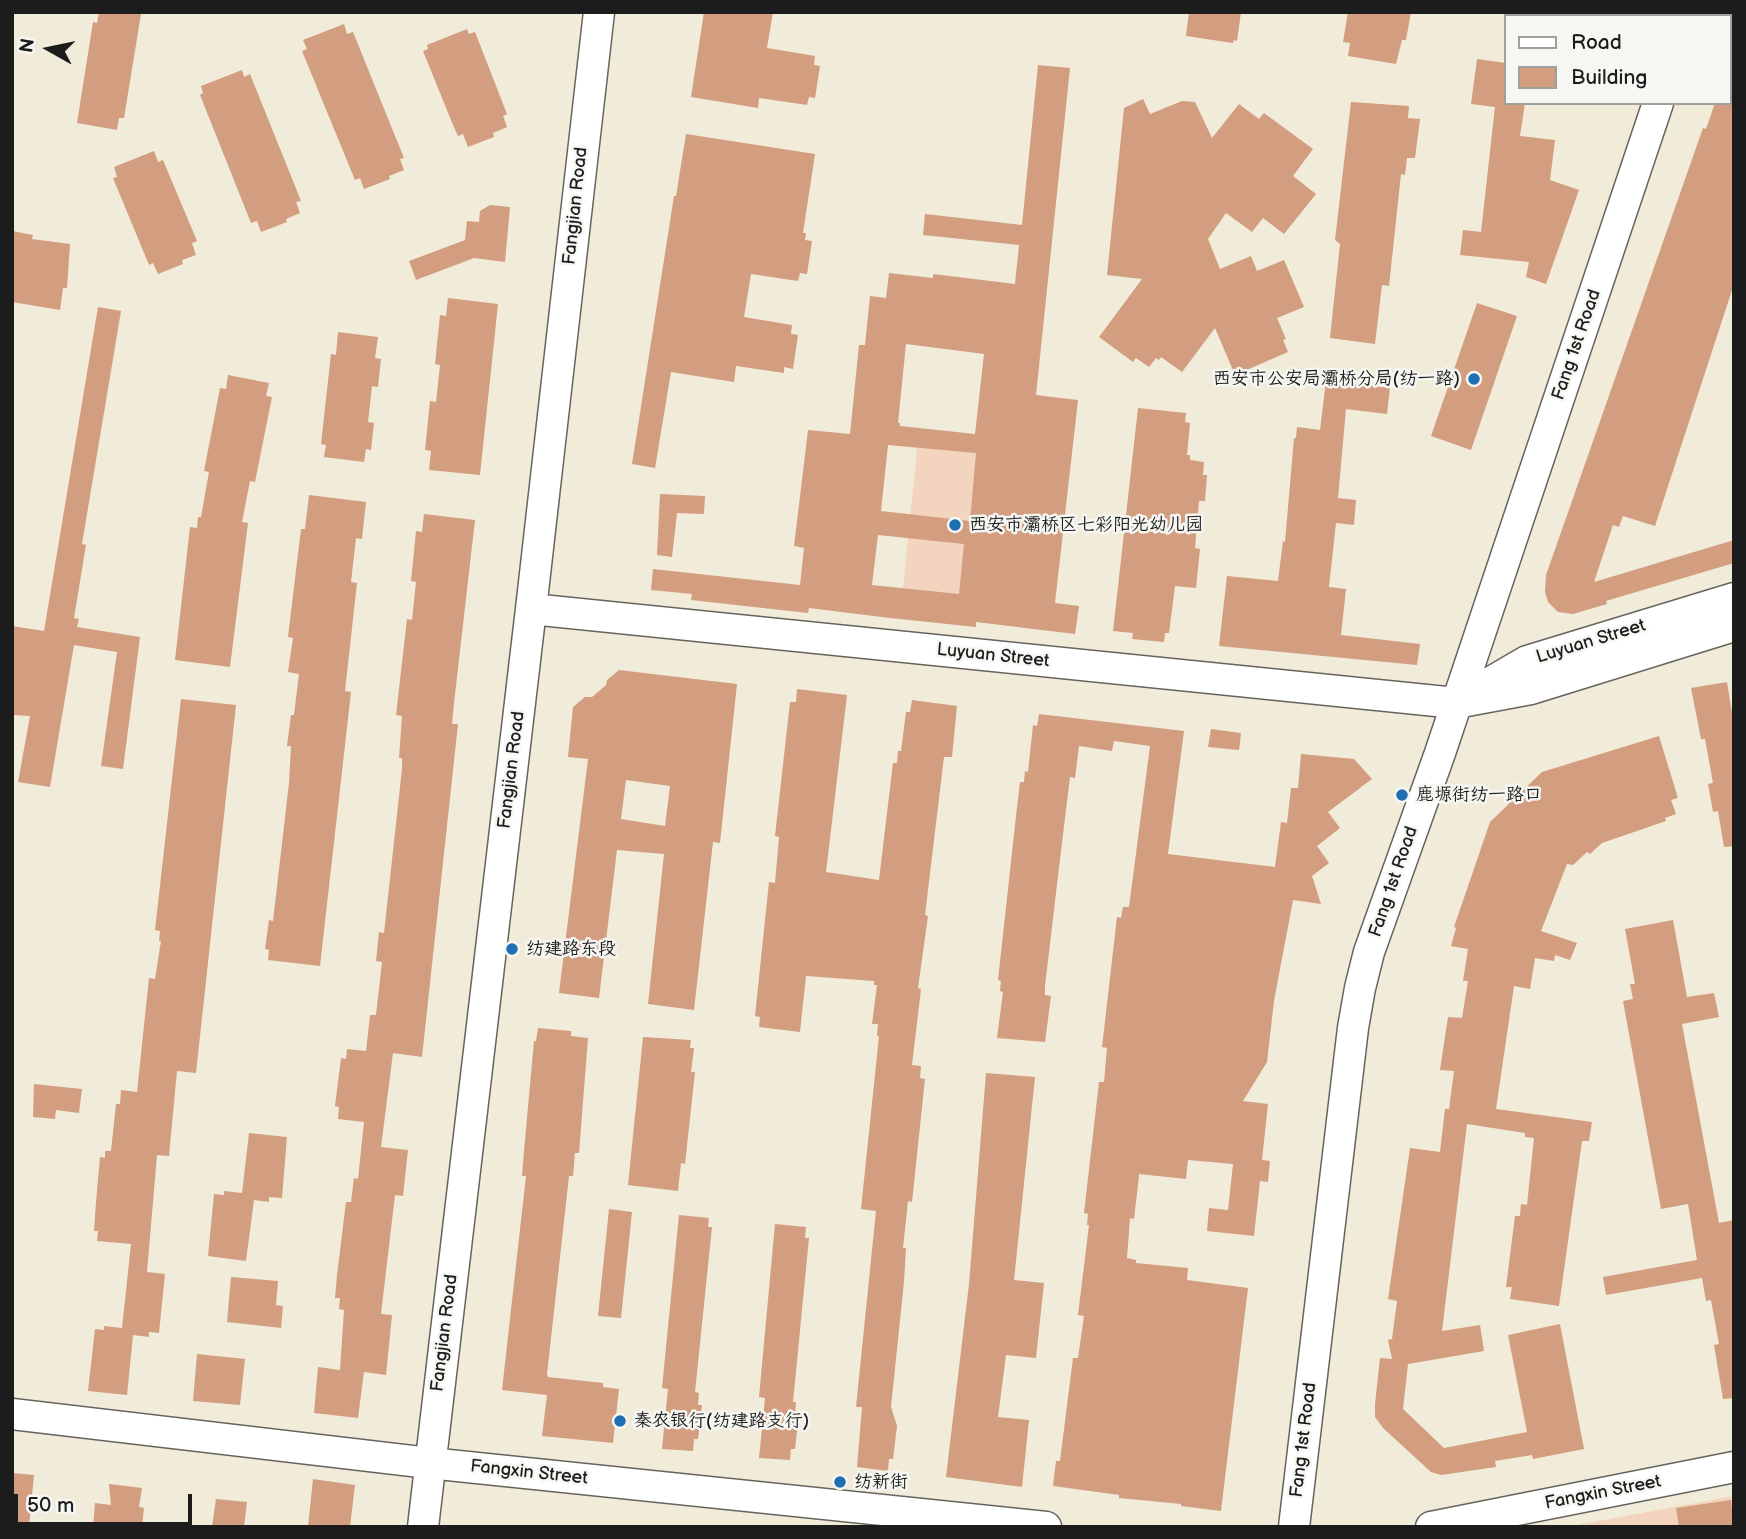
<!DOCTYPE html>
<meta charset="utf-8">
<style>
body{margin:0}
#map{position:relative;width:1746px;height:1539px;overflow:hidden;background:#f1ebd9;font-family:"Balsamiq Sans",sans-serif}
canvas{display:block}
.frame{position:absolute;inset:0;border:14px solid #1c1c1c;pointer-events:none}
.legend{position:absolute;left:1504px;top:14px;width:228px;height:91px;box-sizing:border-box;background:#f6f6f2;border:2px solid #9f9f9c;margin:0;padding:9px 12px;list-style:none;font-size:21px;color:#1c1c1c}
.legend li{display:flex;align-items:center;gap:14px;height:35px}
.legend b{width:35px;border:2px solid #9f9f9c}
.north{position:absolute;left:14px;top:14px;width:70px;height:70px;-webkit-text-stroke:5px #f6f6f2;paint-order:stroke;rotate:279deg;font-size:19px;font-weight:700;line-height:28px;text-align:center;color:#1c1c1c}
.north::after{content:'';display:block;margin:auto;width:24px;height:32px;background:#1c1c1c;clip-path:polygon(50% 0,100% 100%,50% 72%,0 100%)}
.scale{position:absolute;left:14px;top:1494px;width:178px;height:32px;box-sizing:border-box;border:4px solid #1c1c1c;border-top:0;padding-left:9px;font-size:21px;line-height:24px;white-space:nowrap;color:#1c1c1c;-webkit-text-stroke:5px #f6f6f2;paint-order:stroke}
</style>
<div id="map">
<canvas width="1746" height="1539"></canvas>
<div class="frame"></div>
<ul class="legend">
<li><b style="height:9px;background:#fff"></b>Road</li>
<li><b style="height:19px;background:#d39d80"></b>Building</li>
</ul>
<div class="north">N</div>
<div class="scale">50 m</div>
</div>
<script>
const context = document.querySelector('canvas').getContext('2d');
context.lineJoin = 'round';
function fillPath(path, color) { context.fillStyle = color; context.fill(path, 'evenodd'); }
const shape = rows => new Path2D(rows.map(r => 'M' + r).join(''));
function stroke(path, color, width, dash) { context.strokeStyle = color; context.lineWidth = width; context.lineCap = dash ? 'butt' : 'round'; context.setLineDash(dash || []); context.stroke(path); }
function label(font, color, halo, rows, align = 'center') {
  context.font = font + ' "Balsamiq Sans","LXGW WenKai TC",sans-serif'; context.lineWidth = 5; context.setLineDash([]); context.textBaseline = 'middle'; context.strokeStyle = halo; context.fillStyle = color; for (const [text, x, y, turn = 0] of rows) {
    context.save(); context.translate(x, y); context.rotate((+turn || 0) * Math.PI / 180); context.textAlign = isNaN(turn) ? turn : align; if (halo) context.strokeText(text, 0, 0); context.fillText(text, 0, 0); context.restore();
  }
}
fillPath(shape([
 [919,431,1010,444,989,616,901,607],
 [1734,1496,1734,1527,1566,1527]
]), '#f3d4be');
fillPath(shape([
 [99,12,141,14,124,118,119,118,117,130,77,123,93,22,97,23],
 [704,12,773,12,767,48,815,56,814,65,820,66,815,98,809,97,807,105,759,98,758,108,691,97],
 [1189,12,1241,12,1237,41,1234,40,1233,43,1186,36],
 [1348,12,1411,12,1406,40,1402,40,1396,64,1348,56,1350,43,1343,42],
 [344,24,347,34,353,32,404,158,400,159,404,170,389,176,390,179,364,189,360,178,355,180,302,51,307,49,303,40],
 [467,29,469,34,475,32,507,114,503,116,507,127,493,133,494,137,468,147,463,134,458,136,453,125,423,51,428,49,427,45],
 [1477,59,1506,63,1506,103,1525,103,1520,136,1555,140,1550,180,1579,190,1546,284,1526,277,1529,262,1460,255,1463,230,1481,232,1495,107,1471,104],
 [1038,65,1070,68,1036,395,1078,400,1055,603,1079,606,1075,634,976,622,976,627,890,618,809,608,808,613,691,600,692,594,651,590,653,569,800,585,804,548,794,546,808,430,850,434,859,345,865,345,870,296,886,298,889,273,933,278,933,274,1015,284,1019,245,923,235,925,214,1022,225],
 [906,344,984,354,975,434,900,426,900,423,898,423],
 [888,445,976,453,970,521,881,511],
 [878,535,964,544,959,594,872,585],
 [242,70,244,77,250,74,301,201,296,202,300,213,286,219,287,222,261,232,257,221,251,223,200,95,203,93,201,86],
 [1143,99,1150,114,1182,101,1195,102,1212,138,1239,104,1259,119,1264,113,1313,149,1293,176,1316,194,1284,234,1263,218,1252,232,1226,213,1208,239,1220,269,1251,256,1257,271,1284,260,1304,307,1277,318,1286,339,1283,340,1288,352,1235,375,1215,328,1182,372,1161,357,1159,360,1156,358,1149,367,1136,358,1133,362,1099,337,1142,279,1107,275,1124,108],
 [1351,102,1409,106,1408,118,1420,119,1415,158,1407,158,1405,175,1401,174,1389,286,1382,285,1375,344,1330,338,1340,244,1335,240],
 [1715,103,1734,103,1734,284,1655,526,1623,516,1619,527,1613,525,1594,582,1734,540,1734,563,1606,601,1607,604,1573,614,1558,612,1548,602,1545,592,1546,575,1703,128,1706,129],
 [686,134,815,154,803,233,806,233,805,240,812,241,807,274,800,273,798,281,751,274,744,317,792,325,791,334,798,335,793,369,784,367,784,373,736,366,734,382,671,372,655,468,632,464,674,196,676,196],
 [154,151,158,162,163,160,197,241,192,243,196,255,182,260,183,264,158,274,153,263,149,265,113,178,117,177,114,167],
 [490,205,510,207,505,262,474,258,416,280,409,261,465,240,467,221,479,222,480,211],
 [12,231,33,235,32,239,70,244,67,288,63,288,60,310,12,302],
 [448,298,498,304,480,475,429,470,431,451,425,450,430,401,436,402,440,365,435,364,440,315,446,316],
 [1477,303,1517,316,1471,450,1431,436],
 [98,307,121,311,82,544,86,545,74,618,79,619,77,627,140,637,123,769,101,766,117,652,74,645,50,787,18,782,30,716,12,715,12,626,44,631],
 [338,332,378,337,375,358,381,359,378,387,372,386,368,422,374,423,371,450,366,449,364,462,324,457,326,445,321,444,331,354,336,355],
 [228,375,269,383,266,396,272,397,255,482,250,481,242,522,248,523,230,667,175,660,190,527,197,528,198,517,201,517,209,472,204,471,220,388,226,389],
 [1326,381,1390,388,1387,414,1346,409,1338,498,1356,500,1354,525,1336,523,1329,587,1346,589,1341,635,1420,644,1417,665,1219,646,1227,576,1278,581,1283,541,1285,542,1294,438,1296,438,1297,427,1320,430],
 [1138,408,1186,413,1185,422,1190,423,1187,455,1190,455,1190,460,1204,462,1203,475,1207,475,1205,501,1199,501,1195,548,1200,549,1196,588,1175,586,1169,633,1165,633,1164,642,1132,639,1133,633,1113,631],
 [660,494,705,496,704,514,677,513,672,557,657,555],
 [309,495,366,502,362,539,356,538,351,582,357,583,345,691,351,692,320,966,268,960,269,950,265,949,269,920,273,921,289,783,291,746,287,746,291,715,294,715,299,674,288,672,293,638,288,637,301,529,305,529],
 [424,514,475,520,454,703,452,724,458,724,422,1057,393,1053,381,1147,408,1150,403,1196,395,1195,381,1314,392,1315,386,1375,364,1372,358,1418,314,1413,318,1367,340,1370,344,1310,339,1309,340,1298,335,1298,337,1275,346,1202,351,1202,354,1178,358,1179,364,1122,338,1119,339,1107,335,1106,341,1058,346,1059,347,1049,366,1051,370,1015,376,1015,382,962,376,961,379,932,384,933,402,769,402,758,399,758,402,716,396,715,407,619,412,620,416,582,411,581,416,531,422,532],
 [619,670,737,684,720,843,713,842,694,1010,648,1004,664,854,617,850,599,998,559,993,588,759,568,757,573,707,585,697,592,697,606,685,607,680],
 [626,780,670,786,665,826,621,819],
 [1727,682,1734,725,1734,846,1724,847,1718,811,1713,812,1708,784,1713,783,1705,739,1701,739,1691,688],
 [797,689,847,695,826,872,879,880,893,763,897,763,898,751,901,751,906,712,910,712,912,700,957,706,952,757,944,757,925,915,928,916,918,988,921,989,912,1065,921,1066,920,1078,925,1079,912,1202,908,1201,903,1248,906,1248,904,1282,891,1407,897,1426,893,1459,889,1459,888,1471,857,1467,862,1407,856,1407,876,1211,861,1209,879,1036,877,1036,878,1024,872,1024,877,985,874,985,874,981,806,976,800,1032,759,1027,760,1017,755,1016,769,882,775,883,779,837,775,836,790,702,796,702],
 [181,699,236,705,196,1073,177,1071,169,1156,157,1155,147,1272,165,1274,159,1333,149,1332,149,1337,133,1335,127,1395,88,1391,95,1329,104,1330,104,1326,122,1328,131,1244,97,1241,98,1231,94,1231,96,1202,100,1157,105,1158,105,1151,111,1151,116,1104,120,1104,121,1090,137,1092,149,978,155,979,161,941,159,941,160,931,155,930],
 [1039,714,1184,731,1168,854,1275,867,1281,822,1287,823,1291,788,1298,788,1301,754,1354,759,1372,779,1328,812,1340,828,1317,846,1329,863,1312,876,1321,904,1293,900,1274,1001,1267,1062,1243,1101,1268,1104,1262,1160,1270,1161,1268,1182,1260,1181,1254,1236,1207,1231,1209,1208,1228,1210,1233,1164,1188,1160,1186,1179,1139,1174,1139,1176,1134,1219,1130,1218,1127,1258,1136,1260,1136,1263,1188,1268,1187,1280,1248,1288,1221,1511,1181,1506,1181,1504,1119,1498,1119,1495,1053,1486,1056,1461,1060,1461,1073,1358,1078,1358,1084,1316,1078,1315,1089,1225,1087,1225,1088,1214,1084,1213,1099,1082,1104,1082,1107,1048,1102,1047,1117,917,1121,918,1123,907,1129,907,1150,746,1114,741,1112,751,1079,746,1075,778,1070,777,1058,876,1045,986,1045,995,1051,996,1045,1042,997,1038,1003,992,1000,991,1001,981,998,980,1016,816,1020,782,1024,782,1025,771,1028,772,1033,725,1037,726],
 [1211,729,1241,733,1239,750,1208,747],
 [1659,736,1678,798,1671,800,1676,814,1665,818,1666,821,1602,843,1590,854,1587,852,1573,865,1567,864,1541,931,1577,943,1570,960,1555,955,1554,961,1535,958,1530,989,1514,986,1496,1109,1592,1122,1589,1141,1582,1141,1559,1306,1510,1299,1512,1287,1506,1287,1515,1216,1520,1216,1521,1204,1527,1205,1534,1138,1525,1137,1525,1133,1467,1124,1442,1331,1480,1325,1484,1351,1408,1364,1403,1409,1444,1448,1527,1432,1508,1335,1560,1324,1584,1449,1533,1459,1532,1455,1495,1461,1496,1467,1441,1475,1431,1472,1383,1428,1375,1417,1375,1404,1380,1358,1392,1359,1388,1340,1392,1339,1397,1301,1388,1299,1410,1148,1440,1152,1445,1109,1449,1109,1454,1071,1440,1070,1448,1017,1462,1018,1468,981,1463,981,1468,949,1451,946,1456,928,1454,927,1490,822,1542,772],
 [1673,920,1687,997,1714,993,1719,1017,1682,1024,1719,1223,1734,1220,1734,1398,1723,1399,1714,1345,1719,1344,1711,1300,1706,1301,1702,1278,1606,1295,1603,1277,1697,1260,1688,1204,1661,1209,1623,1001,1633,999,1630,984,1635,984,1625,929],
 [538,1028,571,1031,571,1036,588,1038,579,1153,575,1153,573,1176,569,1176,547,1374,548,1377,603,1383,603,1387,619,1389,613,1443,542,1436,547,1395,502,1390,526,1176,522,1176,524,1151,534,1041,536,1041],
 [643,1037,691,1040,690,1048,694,1048,691,1072,695,1072,685,1164,681,1163,678,1191,628,1185],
 [986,1073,1035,1077,1014,1280,1044,1283,1036,1358,1006,1355,998,1417,1029,1420,1022,1487,946,1477,969,1284],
 [34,1084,82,1089,79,1113,56,1110,55,1119,33,1117],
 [249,1133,287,1137,282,1198,269,1197,269,1202,254,1200,246,1261,208,1256,214,1194,224,1195,224,1191,242,1193],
 [609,1209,632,1212,621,1318,598,1316],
 [679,1215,709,1218,708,1227,712,1227,695,1392,699,1393,698,1405,702,1405,698,1439,694,1439,693,1451,662,1449,668,1389,662,1388],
 [775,1224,806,1227,805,1238,809,1238,793,1402,796,1402,795,1414,799,1414,795,1449,791,1449,790,1460,759,1458,765,1398,759,1397],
 [231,1277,278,1281,276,1305,283,1306,281,1328,227,1322],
 [197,1354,245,1359,240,1405,193,1401],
 [12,1473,34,1475,29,1527,12,1527],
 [313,1479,355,1485,350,1527,308,1527],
 [109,1484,142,1488,139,1507,144,1508,142,1527,93,1527,95,1503,111,1505],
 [216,1499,247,1502,244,1527,212,1527],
 [1731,1500,1734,1527,1679,1527,1676,1508]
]), '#d39d80');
const minor = shape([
 [1688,16,1689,12],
 [531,609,1456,703,1531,689,1734,626],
 [1474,692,1527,661,1734,598],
 [12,1414,429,1463,1046,1527],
 [423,1527,531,609,599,12],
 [1294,1527,1353,1028,1360,988,1369,952,1440,753,1658,103],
 [1431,1527,1734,1467]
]);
stroke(minor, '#67645e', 33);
stroke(minor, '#fff', 30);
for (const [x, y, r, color] of [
 [1474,379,7,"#1f6fb2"],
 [955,525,7,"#1f6fb2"],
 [1402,795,7,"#1f6fb2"],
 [512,949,7,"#1f6fb2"],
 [620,1421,7,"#1f6fb2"],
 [840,1482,7,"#1f6fb2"]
]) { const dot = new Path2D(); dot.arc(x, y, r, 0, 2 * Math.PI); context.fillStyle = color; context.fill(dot); stroke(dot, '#f6f6f2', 2.5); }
label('18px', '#1c1c1c', '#f6f6f2', [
 ["Fangjian Road",576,206,-84],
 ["Fang 1st Road",1577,345,-71],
 ["Luyuan Street",1591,642,-17],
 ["Luyuan Street",993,656,6],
 ["Fangjian Road",512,770,-83],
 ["Fang 1st Road",1394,882,-71],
 ["Fangjian Road",445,1333,-83],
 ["Fang 1st Road",1304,1440,-83],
 ["Fangxin Street",529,1473,6],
 ["Fangxin Street",1603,1493,-11]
]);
label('18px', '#1c1c1c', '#f6f6f2', [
 ["西安市公安局灞桥分局(纺一路)",1460,379,"right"],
 ["西安市灞桥区七彩阳光幼儿园",969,525],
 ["鹿塬街纺一路口",1416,795],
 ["纺建路东段",526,949],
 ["秦农银行(纺建路支行)",634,1421],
 ["纺新街",854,1482]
], 'left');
</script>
